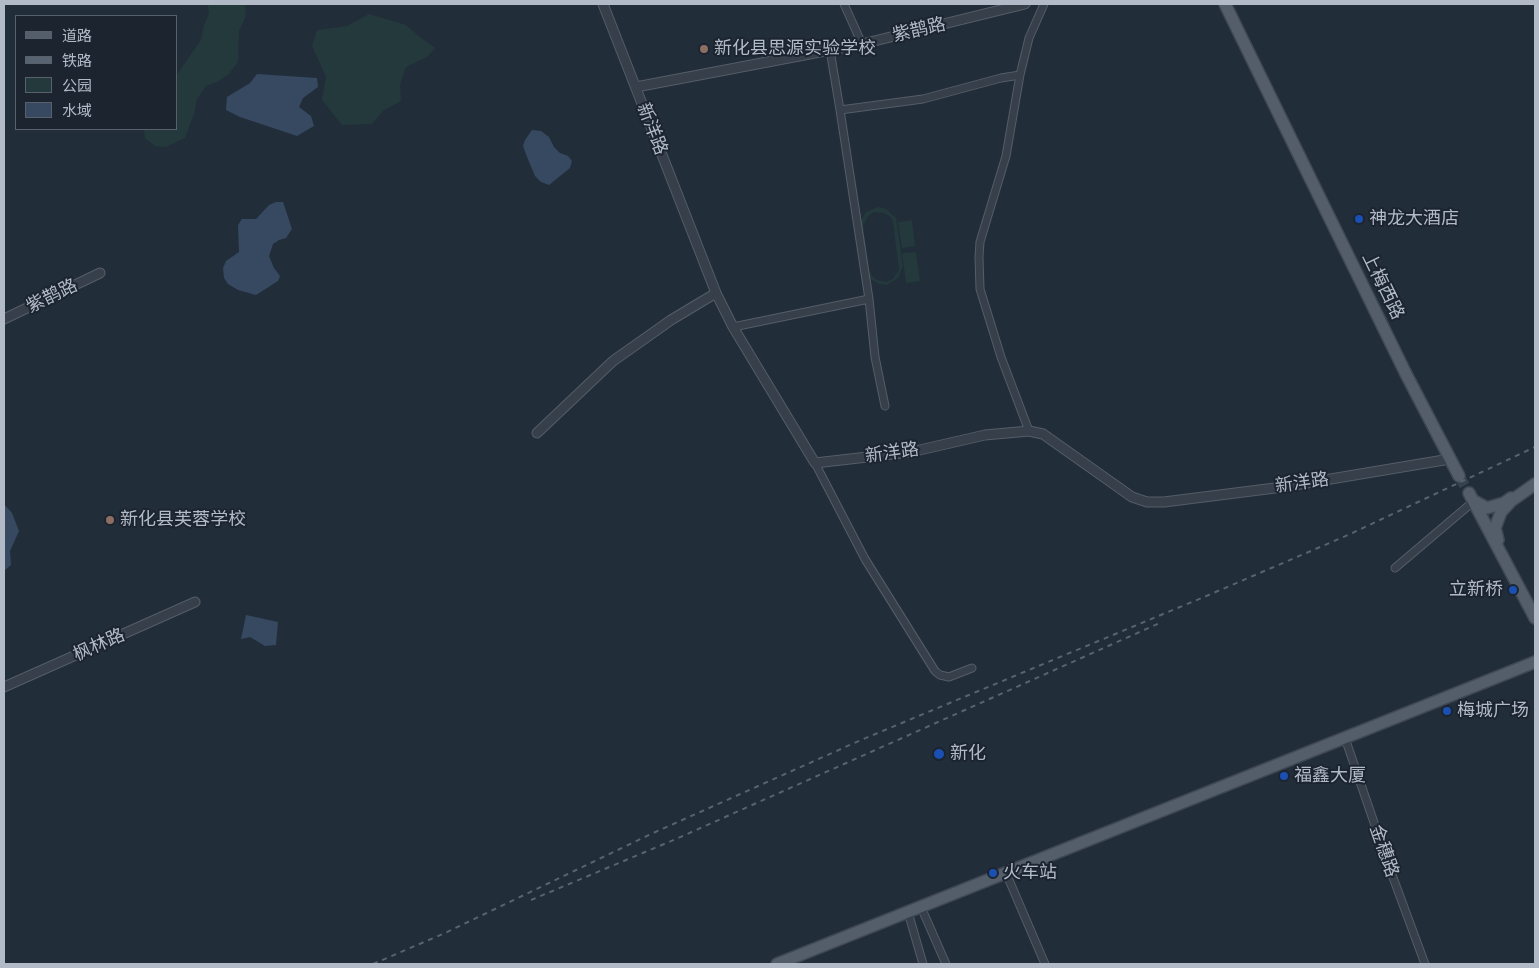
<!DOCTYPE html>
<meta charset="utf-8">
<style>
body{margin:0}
#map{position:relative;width:1539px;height:968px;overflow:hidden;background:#222d3a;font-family:Raleway,"Noto Sans SC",sans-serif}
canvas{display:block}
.frame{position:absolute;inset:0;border:5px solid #b1bac6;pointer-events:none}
.legend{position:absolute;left:15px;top:15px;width:162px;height:115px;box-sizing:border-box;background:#1b242f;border:1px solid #57606b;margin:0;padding:6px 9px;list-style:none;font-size:15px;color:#b1bac6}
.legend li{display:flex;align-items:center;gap:10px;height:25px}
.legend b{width:25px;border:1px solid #57606b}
</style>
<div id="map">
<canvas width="1539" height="968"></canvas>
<div class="frame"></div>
<ul class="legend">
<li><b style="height:6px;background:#545e6a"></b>道路</li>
<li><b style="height:6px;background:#586371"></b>铁路</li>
<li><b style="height:14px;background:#24393b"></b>公园</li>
<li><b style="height:14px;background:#364961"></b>水域</li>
</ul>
</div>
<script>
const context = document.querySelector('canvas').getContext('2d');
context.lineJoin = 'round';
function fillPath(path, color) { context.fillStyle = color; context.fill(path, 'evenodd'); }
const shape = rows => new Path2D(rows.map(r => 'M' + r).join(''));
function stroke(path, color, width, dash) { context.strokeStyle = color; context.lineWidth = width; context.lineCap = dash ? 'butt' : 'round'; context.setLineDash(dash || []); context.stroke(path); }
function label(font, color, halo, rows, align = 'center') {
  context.font = font + ' Raleway,"Noto Sans SC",sans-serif'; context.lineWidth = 4; context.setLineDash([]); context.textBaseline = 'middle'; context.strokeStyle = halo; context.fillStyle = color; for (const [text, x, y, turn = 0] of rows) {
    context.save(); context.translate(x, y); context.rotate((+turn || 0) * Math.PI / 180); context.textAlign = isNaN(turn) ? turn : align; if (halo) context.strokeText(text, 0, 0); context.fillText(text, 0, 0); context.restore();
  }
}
fillPath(shape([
 [208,4,245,4,246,16,239,31,238,62,229,74,217,82,206,86,197,99,194,114,185,138,166,147,155,146,145,138,144,129,176,129,176,76,201,40,203,28,209,13],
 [369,14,406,25,420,37,435,48,427,57,406,67,400,85,401,101,384,110,372,124,342,125,322,100,326,77,312,46,317,30,347,26],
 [878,207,886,209,896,218,903,266,898,278,887,285,879,284,869,278,860,222,866,212],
 [874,212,884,213,890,216,893,222,899,270,893,279,886,282,877,280,872,276,869,270,863,226,868,216],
 [912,220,915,246,902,248,898,222],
 [916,252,920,281,906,283,902,253]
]), '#24393b');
fillPath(shape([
 [257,74,317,78,318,87,303,98,299,107,311,116,314,126,297,136,240,117,226,110,227,97,250,83],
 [532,130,541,131,549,137,554,147,560,153,568,156,572,161,570,168,549,185,541,182,535,176,527,157,523,146,525,140],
 [276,202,283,202,292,229,286,238,279,240,273,244,269,256,274,268,280,276,278,281,256,295,238,290,228,284,224,278,223,268,226,261,239,252,238,225,242,219,256,219,269,205],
 [4,504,12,513,19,531,10,551,11,565,4,571],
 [246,615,278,622,276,645,265,646,250,637,241,639]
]), '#364961');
stroke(shape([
 [1459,476,1469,493]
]), '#37424f', 11, [11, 5.5]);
const minor = shape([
 [844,4,862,44],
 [830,50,840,110],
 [869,299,875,357,885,406],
 [733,327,869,299,840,110,923,99,1001,78,1020,75],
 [1029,431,1001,357,980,289,979,257,980,242,1006,156,1020,75,1029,38,1044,4],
 [815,463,865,559,935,671,940,675,949,677,972,668],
 [1395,568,1474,501],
 [1345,738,1391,872,1425,964],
 [1006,873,1045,964],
 [921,907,946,964],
 [908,912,923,964]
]);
const tertiary = shape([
 [603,4,716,293,733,327,815,463,911,452,985,435,1029,431,1043,434,1132,497,1147,502,1164,502,1283,487,1450,459],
 [636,87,862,44,1025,4],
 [4,319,100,273],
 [537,433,613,361,671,320,716,293],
 [4,687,195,602]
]);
const primary = shape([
 [1225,4,1406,374,1459,476],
 [1469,493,1535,618],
 [1474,501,1487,508,1504,503,1511,498],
 [1498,540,1495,528,1501,512,1511,501,1535,484],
 [777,964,1535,662]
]);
stroke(minor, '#545d68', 9);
stroke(tertiary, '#545d68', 11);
stroke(primary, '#3f4853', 14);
stroke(minor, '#363f4a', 7);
stroke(tertiary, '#363f4a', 9);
stroke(primary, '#545e6a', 11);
stroke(shape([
 [531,900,676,839,1162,622],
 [373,964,445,933,651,834,861,740,1204,597,1348,535,1535,447]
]), '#586371', 2, [5, 5]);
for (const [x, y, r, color] of [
 [704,49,5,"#8d6e63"],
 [1359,219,5,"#1a4fb4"],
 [110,520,5,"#8d6e63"],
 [1513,590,5,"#1a4fb4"],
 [1447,711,5,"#1a4fb4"],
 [939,754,6,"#1a4fb4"],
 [1284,776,5,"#1a4fb4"],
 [993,873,5,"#1a4fb4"]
]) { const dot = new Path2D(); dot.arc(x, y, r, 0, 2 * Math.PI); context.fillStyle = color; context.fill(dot); stroke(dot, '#1b242f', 2); }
label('18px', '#b1bac6', '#1b242f', [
 ["紫鹊路",919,30,-13],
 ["新洋路",652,129,69],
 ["上梅西路",1383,286,64],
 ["紫鹊路",52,296,-26],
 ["新洋路",892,453,-8],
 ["新洋路",1302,483,-8],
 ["枫林路",99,645,-24],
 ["金穗路",1384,851,71]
]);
label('18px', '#b1bac6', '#1b242f', [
 ["新化县思源实验学校",714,49],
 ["神龙大酒店",1369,219],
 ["新化县芙蓉学校",120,520],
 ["立新桥",1503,590,"right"],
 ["梅城广场",1457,711],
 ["新化",950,754],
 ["福鑫大厦",1294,776],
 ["火车站",1003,873]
], 'left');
</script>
